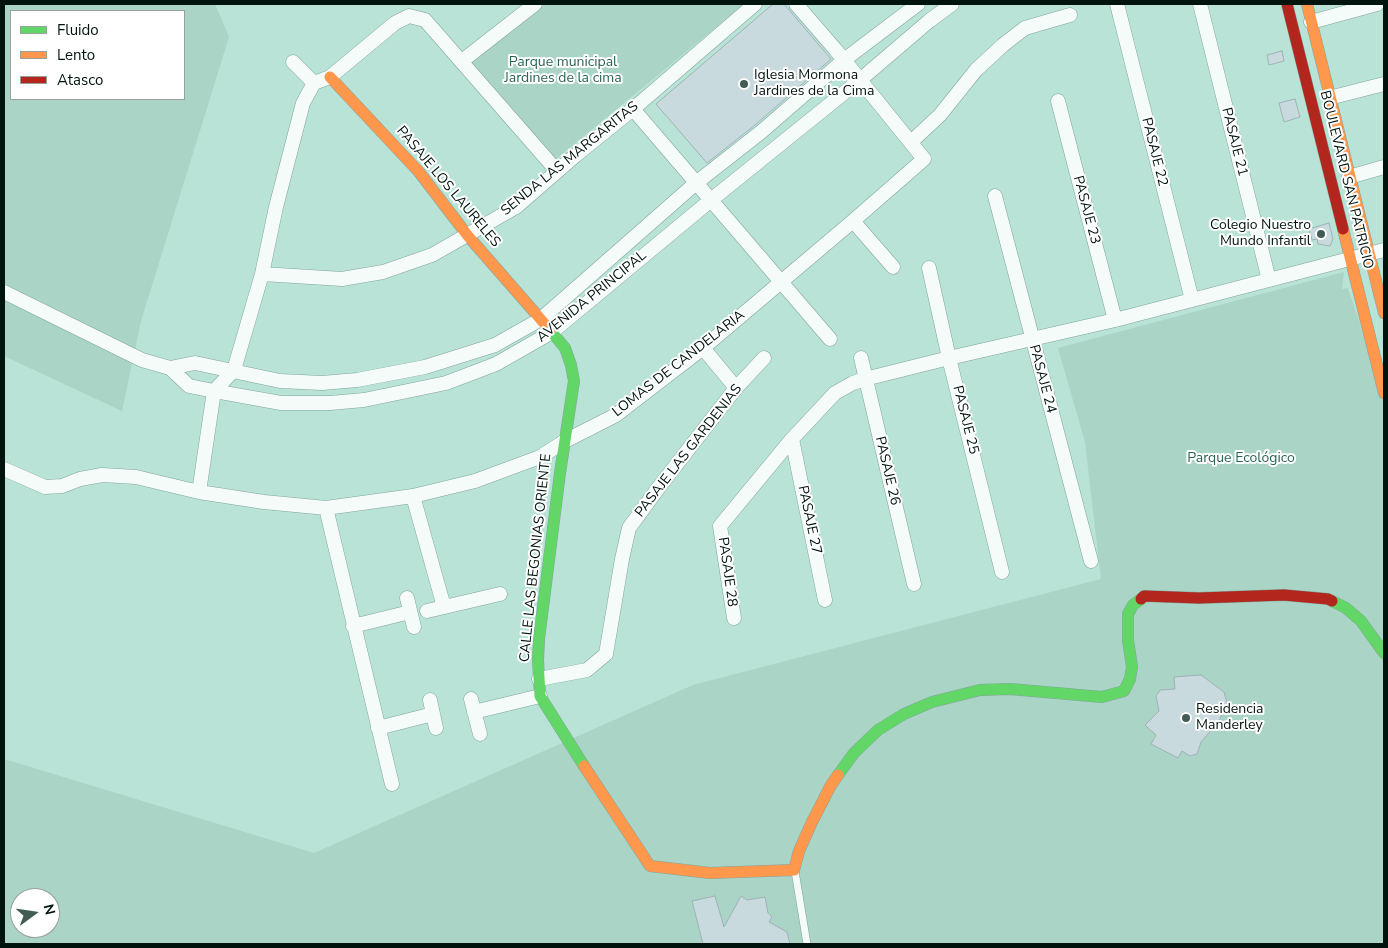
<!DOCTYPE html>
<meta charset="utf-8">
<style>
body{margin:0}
#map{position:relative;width:1388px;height:948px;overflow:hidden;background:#b8e3d6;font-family:"Nunito Sans",sans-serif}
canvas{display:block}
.frame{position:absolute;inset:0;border:5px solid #00140e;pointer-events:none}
.legend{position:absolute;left:10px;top:10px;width:175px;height:90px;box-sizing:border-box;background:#fff;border:1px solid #99a19f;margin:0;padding:6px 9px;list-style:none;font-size:15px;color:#00140e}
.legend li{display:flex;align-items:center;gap:10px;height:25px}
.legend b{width:25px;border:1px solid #99a19f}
.north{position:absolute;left:10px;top:888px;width:50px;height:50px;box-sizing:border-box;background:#fff;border:1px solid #99a19f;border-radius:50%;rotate:76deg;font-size:14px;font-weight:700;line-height:20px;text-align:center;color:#00140e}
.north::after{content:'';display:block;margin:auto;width:18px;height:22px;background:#405c54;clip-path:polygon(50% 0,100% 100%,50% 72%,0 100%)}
</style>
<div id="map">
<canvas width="1388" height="948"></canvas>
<div class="frame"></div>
<ul class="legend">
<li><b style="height:6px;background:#63d668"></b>Fluido</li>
<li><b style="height:6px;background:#ff974d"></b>Lento</li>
<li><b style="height:6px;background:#b3261e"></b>Atasco</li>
</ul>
<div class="north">N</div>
</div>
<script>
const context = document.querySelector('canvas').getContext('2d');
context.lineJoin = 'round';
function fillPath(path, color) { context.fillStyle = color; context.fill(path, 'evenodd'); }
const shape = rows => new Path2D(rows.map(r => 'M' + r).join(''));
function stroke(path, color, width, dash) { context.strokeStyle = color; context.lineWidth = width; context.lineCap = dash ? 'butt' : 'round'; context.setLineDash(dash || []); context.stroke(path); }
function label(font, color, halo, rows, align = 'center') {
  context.font = font + ' "Nunito Sans",sans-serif'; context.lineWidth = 4; context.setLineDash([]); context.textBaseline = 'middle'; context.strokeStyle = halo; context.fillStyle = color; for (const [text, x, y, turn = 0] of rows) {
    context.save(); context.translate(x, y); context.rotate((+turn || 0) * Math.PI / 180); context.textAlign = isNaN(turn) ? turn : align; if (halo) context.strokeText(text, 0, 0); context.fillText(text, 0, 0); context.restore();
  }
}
fillPath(shape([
 [4,4,215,4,229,37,141,321,122,411,4,356],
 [11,11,184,11,184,99,11,99],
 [545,4,744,4,555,160,470,62],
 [1344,272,1342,289,1348,288,1384,396,1384,944,4,944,4,759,314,853,693,685,1101,579,1085,442,1058,348],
 [20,898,50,898,50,928,20,928]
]), '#a9d4c6');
const building = shape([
 [773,4,784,4,831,59,755,125,707,163,656,104,773,4],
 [1282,51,1284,61,1269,65,1267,55,1282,51],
 [1295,99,1300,117,1284,122,1279,103,1295,99],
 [1329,223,1333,239,1330,246,1318,244,1317,239,1312,240,1309,229,1329,223],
 [1201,675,1224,692,1227,703,1219,721,1201,742,1197,754,1190,756,1182,751,1178,758,1151,744,1156,735,1145,725,1159,711,1156,696,1160,690,1175,689,1174,677,1201,675],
 [715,896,724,927,741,896,747,900,765,897,768,913,772,917,769,922,787,932,790,944,703,944,692,901,715,896]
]);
fillPath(building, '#c9dadf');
stroke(building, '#a0b2b6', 1);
const lane = shape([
 [795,871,807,944]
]);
const street = shape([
 [1117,4,1192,300],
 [1200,4,1269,280],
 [1311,22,1377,4],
 [462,61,535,4],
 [293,62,314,83],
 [1329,98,1384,84],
 [1058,101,1115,320],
 [633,109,830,339],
 [911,142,940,115,976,70,1003,45,1025,28,1070,15],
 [1349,177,1384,167],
 [995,196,1091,561],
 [853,221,893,267],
 [929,268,949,358,1002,572],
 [262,274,342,279,383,272,432,255,516,207,576,155,633,109,755,4],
 [4,292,142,360,170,368,189,386,214,391,281,403,330,403,364,400,446,383,496,364,552,332,711,200,860,80,929,21,952,4],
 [703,348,736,388],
 [861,358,914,584],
 [170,368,195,363,280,381,322,383,357,380,425,367,495,345,541,319,696,183,761,132,844,60,918,4],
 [792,439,825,600],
 [4,469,45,487,62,486,80,479,102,475,136,477,199,492,264,502,326,508,413,496,475,481,540,457,565,441,616,415,703,348,853,221,924,159,835,49,796,4],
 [199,492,214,391,234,370,262,274,276,207,303,103,314,83,330,77,395,23,409,16,425,20,557,171],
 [413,496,444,607],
 [326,508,392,784],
 [407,598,414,627],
 [427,611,500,594],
 [734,618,720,526,792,439,835,393,853,383,865,379,949,358,1115,320,1384,250],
 [353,626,410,612],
 [539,679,587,670,606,654,622,559,629,528,659,487,736,388,764,358],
 [471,699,480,734],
 [430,700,436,728],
 [474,712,540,696],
 [378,728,433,714]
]);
const fast = shape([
 [550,330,565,348,571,365,574,381,560,473,539,639,538,660,540,696,584,766],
 [1332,601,1346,608,1361,621,1384,653],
 [838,775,854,753,878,730,904,714,932,702,980,690,1010,689,1102,697,1124,691,1130,679,1132,667,1128,640,1128,614,1133,605,1141,599]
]);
const slow = shape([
 [1307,4,1384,313],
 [330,77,419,172,468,236,550,330],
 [1343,229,1384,393],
 [584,766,650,866,710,873,794,870,799,851,812,822,831,785,838,775]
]);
const jam = shape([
 [1287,4,1343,229],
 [1141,599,1144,596,1199,598,1284,595,1328,599,1332,601]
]);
stroke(lane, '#83a59c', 8);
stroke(street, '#83a59c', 15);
stroke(fast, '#83a59c', 12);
stroke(slow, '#83a59c', 12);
stroke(jam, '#83a59c', 12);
stroke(lane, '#f4fbf9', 7);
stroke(street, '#f4fbf9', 14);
stroke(fast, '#63d668', 11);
stroke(slow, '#ff974d', 11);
stroke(jam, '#b3261e', 11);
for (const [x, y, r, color] of [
 [744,84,5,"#405c54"],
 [1321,234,5,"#405c54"],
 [1186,718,5,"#405c54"]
]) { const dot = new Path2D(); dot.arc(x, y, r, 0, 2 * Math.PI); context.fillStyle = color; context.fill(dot); stroke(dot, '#fff', 2); }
label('14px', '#296455', '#fff', [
 ["Parque municipal",563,63],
 ["Jardines de la cima",563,79],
 ["Parque Ecológico",1241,459]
]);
label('14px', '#00140e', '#fff', [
 ["Iglesia Mormona",754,76],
 ["Jardines de la Cima",754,92],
 ["Colegio Nuestro",1311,226,"right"],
 ["Mundo Infantil",1311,242,"right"],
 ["Residencia",1196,710],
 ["Manderley",1196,726]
], 'left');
label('14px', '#00140e', '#fff', [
 ["PASAJE 21",1234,142,76],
 ["PASAJE 22",1154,152,76],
 ["SENDA LAS MARGARITAS",570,159,-39],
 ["BOULEVARD SAN PATRICIO",1346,180,76],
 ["PASAJE LOS LAURELES",448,187,50],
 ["PASAJE 23",1086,210,75],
 ["AVENIDA PRINCIPAL",592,297,-39],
 ["LOMAS DE CANDELARIA",679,364,-38],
 ["PASAJE 24",1042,379,75],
 ["PASAJE 25",965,420,76],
 ["PASAJE LAS GARDENIAS",689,451,-52],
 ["PASAJE 26",887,471,77],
 ["PASAJE 27",809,520,78],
 ["CALLE LAS BEGONIAS ORIENTE",536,558,-84],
 ["PASAJE 28",727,572,82]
]);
</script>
